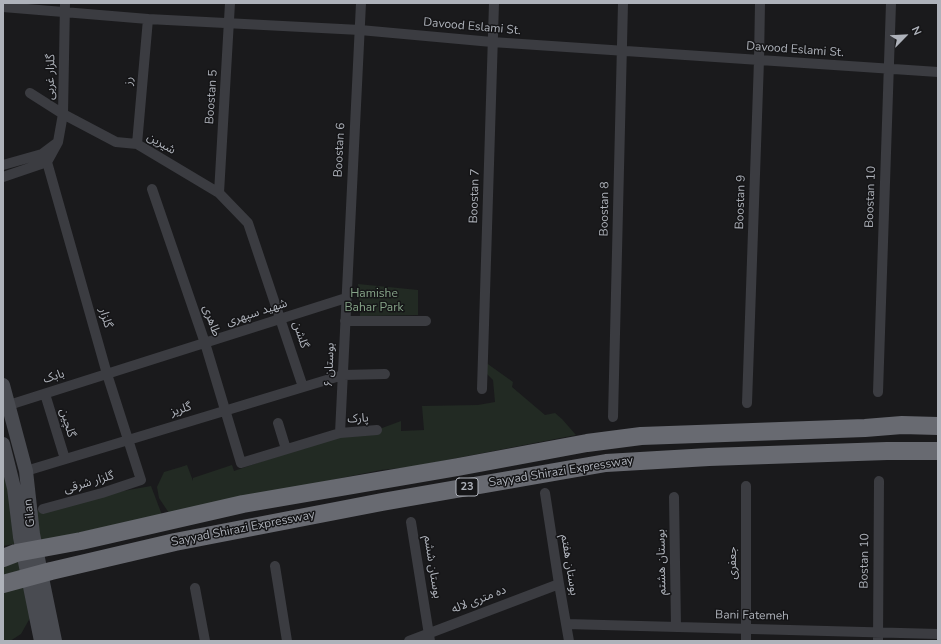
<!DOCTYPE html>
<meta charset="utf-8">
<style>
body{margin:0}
#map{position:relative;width:941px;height:644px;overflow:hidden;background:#1a1a1c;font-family:"Nunito Sans",sans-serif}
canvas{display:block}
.frame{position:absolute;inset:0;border:4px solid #aeb2ba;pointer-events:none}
.north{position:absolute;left:885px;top:16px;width:40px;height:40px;-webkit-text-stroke:3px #151517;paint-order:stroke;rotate:66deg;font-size:11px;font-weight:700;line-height:16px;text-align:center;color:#aeb2ba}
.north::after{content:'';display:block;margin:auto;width:14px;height:18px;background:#aeb2ba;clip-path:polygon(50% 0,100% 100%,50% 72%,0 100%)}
</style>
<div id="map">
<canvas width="941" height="644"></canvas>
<div class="frame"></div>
<div class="north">N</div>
</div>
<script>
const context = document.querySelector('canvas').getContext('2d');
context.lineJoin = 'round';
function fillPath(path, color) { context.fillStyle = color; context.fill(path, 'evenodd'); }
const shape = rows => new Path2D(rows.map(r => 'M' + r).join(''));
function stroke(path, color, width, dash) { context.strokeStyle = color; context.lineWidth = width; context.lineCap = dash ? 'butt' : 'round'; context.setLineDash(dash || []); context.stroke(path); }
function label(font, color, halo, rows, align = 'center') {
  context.font = font + ' "Nunito Sans","Noto Sans Arabic",sans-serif'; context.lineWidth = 3; context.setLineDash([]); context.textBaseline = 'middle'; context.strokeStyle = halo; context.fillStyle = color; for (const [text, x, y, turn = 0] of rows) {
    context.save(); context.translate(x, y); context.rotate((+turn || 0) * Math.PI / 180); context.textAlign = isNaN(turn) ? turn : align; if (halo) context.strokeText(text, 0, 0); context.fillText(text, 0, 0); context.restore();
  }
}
fillPath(shape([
 [358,284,418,290,418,315,360,316],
 [485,362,513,382,512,387,545,415,555,413,562,419,576,435,411,467,381,470,169,513,159,498,157,487,164,472,181,467,187,465,193,481,193,478,232,465,234,471,286,453,344,436,374,431,401,421,401,431,424,430,422,406,478,405,495,402,493,380,487,374],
 [3,458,19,543,3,546],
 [151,486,162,515,40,541,36,511,123,491],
 [23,560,24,570,3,575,3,566],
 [28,584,30,618,21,634,10,641,3,641,3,592]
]), '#222a23');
stroke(shape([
 [3,7,148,19,360,30,492,42,938,72],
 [30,93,63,114,116,142,137,144,219,193,248,223,303,387],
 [58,142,63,114,65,3],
 [137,144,148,19],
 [3,165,42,154,58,142,47,162,3,177],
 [152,189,205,343,241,463,340,433,377,430],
 [219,193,230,3],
 [345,321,426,321],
 [482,389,494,3],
 [878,392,891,3],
 [45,394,65,459],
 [747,403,759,60,760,3],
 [9,405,346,298],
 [613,417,623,3],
 [278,423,286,449],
 [340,433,361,3],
 [26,471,343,375,385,374],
 [545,493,559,584,569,641],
 [674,497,676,627],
 [43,509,102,493,141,480,107,374,47,162],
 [411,522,430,641],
 [275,566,287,641],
 [195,588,205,641],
 [566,624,938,634],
 [409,641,559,584],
 [746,641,746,486],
 [878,641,879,481]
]), '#3b3c41', 10);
stroke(shape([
 [3,385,26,471,33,534,55,641],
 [3,444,14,488,20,537,41,641]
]), '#494b51', 14);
stroke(shape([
 [3,558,16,553,81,541,243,504,458,467,587,443,641,436,865,428,902,425,938,426],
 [3,584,51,571,175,542,382,502,606,463,709,457,887,451,938,451]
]), '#686a71', 18);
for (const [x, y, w] of [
 [467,487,22]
]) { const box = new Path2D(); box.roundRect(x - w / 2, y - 9, w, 18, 3); context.fillStyle = '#151517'; context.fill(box); stroke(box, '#aeb2ba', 1); }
label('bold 11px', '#aeb2ba', null, [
 ["23",467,487]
]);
label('12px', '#aeb2ba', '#151517', [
 ["Davood Eslami St.",472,27,5],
 ["Davood Eslami St.",795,50,4],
 ["گلزار غربی",51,77,-89],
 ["رز",129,81,-85],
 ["Boostan 5",212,97,-86],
 ["شیرین",161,144,30],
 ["Boostan 6",340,150,-87],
 ["Boostan 7",475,196,-88],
 ["Boostan 10",871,197,-88],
 ["Boostan 9",741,202,-88],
 ["Boostan 8",605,209,-89],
 ["شهید سپهری",257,313,-18],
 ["گلزار",105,318,74],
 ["طاهری",211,321,71],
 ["گلشن",300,335,72],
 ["بوستان ۶",330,365,-88],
 ["بابک",54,377,-18],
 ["گلریز",181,410,-17],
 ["پارک",358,419,-3],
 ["گلچین",67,423,73],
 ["Sayyad Shirazi Expressway",561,472,-9],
 ["گلزار شرقی",89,483,-16],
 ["Gilan",30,513,-97],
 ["Sayyad Shirazi Expressway",243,529,-11],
 ["Bostan 10",865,561,-89],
 ["بوستان هشتم",662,562,-91],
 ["جعفری",733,563,-90],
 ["بوستان هفتم",569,565,81],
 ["بوستان ششم",432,567,81],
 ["ده متری لاله",479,600,-21],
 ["Bani Fatemeh",752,616,1]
]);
label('12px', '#86a488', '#151517', [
 ["Hamishe",374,294],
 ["Bahar Park",374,308]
]);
</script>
